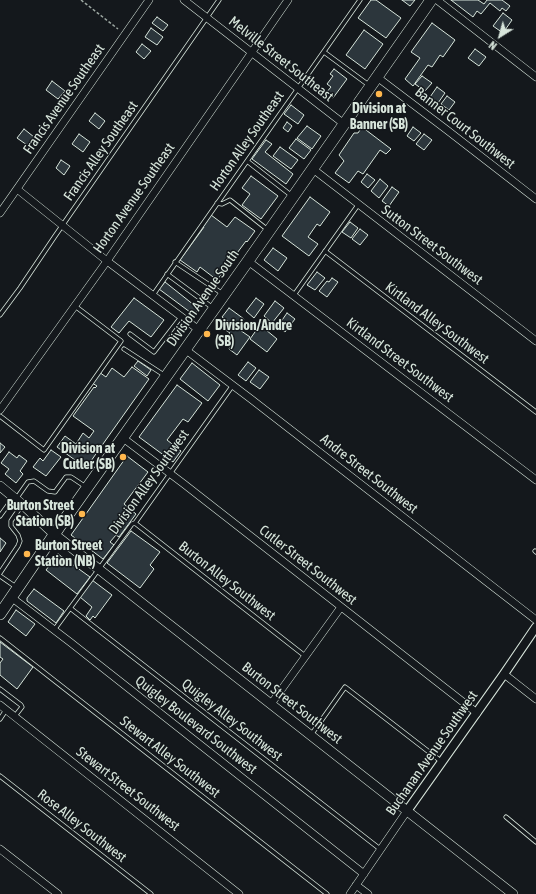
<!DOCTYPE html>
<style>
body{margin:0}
#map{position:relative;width:536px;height:894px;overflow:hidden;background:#14181c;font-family:"Asap Condensed",sans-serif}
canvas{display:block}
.north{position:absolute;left:480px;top:16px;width:40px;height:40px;-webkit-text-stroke:3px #14181c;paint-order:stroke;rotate:217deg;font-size:11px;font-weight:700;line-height:16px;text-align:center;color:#d8e6dc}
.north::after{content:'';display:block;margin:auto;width:14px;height:18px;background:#d8e6dc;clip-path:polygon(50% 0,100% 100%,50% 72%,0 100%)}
</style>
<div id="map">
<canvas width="536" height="894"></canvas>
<div class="north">N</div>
</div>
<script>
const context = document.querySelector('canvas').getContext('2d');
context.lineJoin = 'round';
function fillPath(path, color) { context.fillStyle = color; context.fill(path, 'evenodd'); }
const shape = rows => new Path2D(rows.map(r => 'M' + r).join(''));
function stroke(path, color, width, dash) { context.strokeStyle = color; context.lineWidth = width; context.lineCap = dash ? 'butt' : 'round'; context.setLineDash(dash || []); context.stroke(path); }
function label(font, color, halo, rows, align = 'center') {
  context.font = font + ' "Asap Condensed",sans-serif'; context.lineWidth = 3; context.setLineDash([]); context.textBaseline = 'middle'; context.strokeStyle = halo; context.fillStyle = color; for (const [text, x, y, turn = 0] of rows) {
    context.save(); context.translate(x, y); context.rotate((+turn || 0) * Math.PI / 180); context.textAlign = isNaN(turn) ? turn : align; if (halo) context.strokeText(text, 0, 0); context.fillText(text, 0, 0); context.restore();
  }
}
const building = shape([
 [371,0,376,0,401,18,386,38,358,18,371,0],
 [402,0,415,0,410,6,402,0],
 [451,0,478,0,484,4,487,0,502,0,510,6,506,11,502,8,500,11,490,3,481,14,477,11,473,17,451,0],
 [503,13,512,20,503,33,493,26,503,13],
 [157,17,168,25,163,31,152,23,157,17],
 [432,23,455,40,443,57,440,55,432,67,428,65,413,86,405,79,420,58,411,52,432,23],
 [151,28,163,37,157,45,145,37,151,28],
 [364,30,383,44,365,69,346,55,364,30],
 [142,44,151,51,144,59,136,52,142,44],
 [475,49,486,57,479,66,468,58,475,49],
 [334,69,347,79,333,98,326,93,331,87,327,84,333,76,330,74,334,69],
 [422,76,432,83,425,91,415,84,422,76],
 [52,81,65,91,58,99,46,90,52,81],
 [437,87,445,93,438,103,430,97,437,87],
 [447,96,455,102,449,110,441,104,447,96],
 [291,105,304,115,298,124,284,114,291,105],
 [95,113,105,121,99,129,89,121,95,113],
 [287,122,292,126,288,132,283,128,287,122],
 [307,126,321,136,312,149,297,138,307,126],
 [362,127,391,149,386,154,380,150,363,174,358,171,349,183,335,173,344,161,339,155,354,133,358,133,362,127],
 [413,127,421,133,414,141,407,136,413,127],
 [24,129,34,137,27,145,17,138,24,129],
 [79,134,90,142,83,152,72,144,79,134],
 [424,134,432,140,424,150,416,144,424,134],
 [296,139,311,150,304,159,289,148,296,139],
 [266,140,272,144,265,152,293,174,286,184,252,159,266,140],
 [280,147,298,160,291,169,273,156,280,147],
 [61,160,70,166,64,175,56,168,61,160],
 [367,174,375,180,368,188,361,182,367,174],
 [251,176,278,196,261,219,242,205,250,194,242,188,251,176],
 [380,179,388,186,379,198,371,191,380,179],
 [392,187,399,192,389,206,382,201,392,187],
 [310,197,330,212,320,226,317,224,308,237,318,244,309,256,282,236,310,197],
 [211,215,227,227,235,217,255,231,247,242,246,241,217,280,200,267,197,272,180,260,204,227,203,227,211,215],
 [350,222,358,228,351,238,342,232,350,222],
 [360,229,368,235,360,245,352,239,360,229],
 [273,248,287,258,278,271,264,260,273,248],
 [317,272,325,278,315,290,307,285,317,272],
 [332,278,338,282,327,297,319,291,327,281,329,282,332,278],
 [165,282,199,309,194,315,159,289,165,282],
 [134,298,164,320,151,337,129,321,119,333,111,327,134,298],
 [256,298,264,304,254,318,246,311,256,298],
 [275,301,284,308,272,323,264,316,275,301],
 [229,308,244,319,237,328,250,337,237,355,229,349,232,344,226,340,230,333,224,329,229,322,222,317,229,308],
 [287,313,295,319,285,332,278,326,287,313],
 [260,325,277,339,267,352,250,339,260,325],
 [138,361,151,370,147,376,134,366,138,361],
 [248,362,256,368,246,381,238,375,248,362],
 [192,363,220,385,208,401,180,379,192,363],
 [132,367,149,379,86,468,57,447,65,436,76,444,83,433,89,438,94,431,73,416,94,387,95,388,97,386,92,383,99,372,106,377,112,368,124,377,132,367],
 [259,370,269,377,260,389,250,382,259,370],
 [177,385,202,403,188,422,183,419,167,440,181,451,173,462,139,437,177,385],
 [0,443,5,447,0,453,0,443],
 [51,450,61,457,46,476,33,467,40,458,43,461,51,450],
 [9,452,17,458,19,455,27,461,20,471,23,474,16,483,5,474,9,469,1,463,9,452],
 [127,456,148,472,124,504,136,514,119,537,116,535,110,542,114,545,103,559,71,535,127,456],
 [131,531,160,552,150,565,154,569,140,588,107,563,131,531],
 [0,538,6,543,0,552,0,538],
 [58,554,90,577,77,594,46,570,58,554],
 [92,580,112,595,95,618,93,616,90,620,86,616,92,607,80,597,92,580],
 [34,589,64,611,56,623,27,601,27,598,34,589],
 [16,610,35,624,26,636,8,622,16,610],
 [0,642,33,667,17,689,0,675,0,663,3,659,0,657,0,642]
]);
fillPath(building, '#2c363c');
stroke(building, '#d8e6dc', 1);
const service = shape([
 [324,52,370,86],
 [247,161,292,196],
 [217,203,222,204,230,200,268,230],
 [325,251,536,412],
 [175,262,223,294],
 [167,274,213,308],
 [153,295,360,0],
 [294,295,358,205],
 [0,315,20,288,55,236,219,0],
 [130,334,154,352,181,317],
 [124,349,164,375],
 [0,416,44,450,121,341,75,306],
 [16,499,28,482,34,481,48,491,55,492,66,477,71,477,86,487],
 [0,516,13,498],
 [135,523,305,656],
 [535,551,536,552],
 [0,573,18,546,20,541,18,535,11,526,11,521,22,505],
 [0,576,16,587],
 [70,608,380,849],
 [54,630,132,524,135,523,233,385],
 [0,638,327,894],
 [0,689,21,705,22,707,15,716],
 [0,719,6,710],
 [311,735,345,687,442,762],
 [0,776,151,894],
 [506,817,536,842]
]);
const minor = shape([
 [184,0,344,124],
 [437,0,536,77],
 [377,77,447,130,536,199],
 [313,169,536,341],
 [17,189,107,261,199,330],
 [0,213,149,0],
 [248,261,536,480],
 [186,350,251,399,536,620],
 [0,410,107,261,288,0],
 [123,438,184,484,477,713],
 [11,597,70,642,364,874],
 [504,674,536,699],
 [271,704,341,607],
 [0,705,239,894],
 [0,849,58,894],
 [356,885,368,894],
 [350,894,407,811]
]);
const tertiary = shape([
 [407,811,504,674,536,627]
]);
const secondary = shape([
 [0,486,23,505,54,534,513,894]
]);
const primary = shape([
 [0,614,60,526,248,261,431,0]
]);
stroke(service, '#d8e6dc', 5);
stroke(minor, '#d8e6dc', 8);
stroke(tertiary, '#d8e6dc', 10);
stroke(secondary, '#d8e6dc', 10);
stroke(primary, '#d8e6dc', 12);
stroke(shape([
 [81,0,118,29]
]), '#9da8a2', 1.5, [3, 2]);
stroke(service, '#14181c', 3.5);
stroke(minor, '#14181c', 7);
stroke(tertiary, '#14181c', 8);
stroke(secondary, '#14181c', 9);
stroke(primary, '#14181c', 11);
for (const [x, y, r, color] of [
 [379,94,4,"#ffb74d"],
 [207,334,4,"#ffb74d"],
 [123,457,4,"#ffb74d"],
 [82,514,4,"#ffb74d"],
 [27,554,4,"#ffb74d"]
]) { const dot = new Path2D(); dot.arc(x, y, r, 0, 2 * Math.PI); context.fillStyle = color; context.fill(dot); stroke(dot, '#14181c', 1.5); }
label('14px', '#d8e6dc', '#14181c', [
 ["Melville Street Southeast",281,59,38],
 ["Francis Avenue Southeast",64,99,-55],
 ["Banner Court Southwest",465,128,38],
 ["Horton Alley Southeast",247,141,-55],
 ["Francis Alley Southeast",101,151,-55],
 ["Horton Avenue Southeast",134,198,-55],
 ["Sutton Street Southwest",432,245,37],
 ["Division Avenue South",203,298,-55],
 ["Kirtland Alley Southwest",437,323,37],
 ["Kirtland Street Southwest",400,360,37],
 ["Andre Street Southwest",369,474,38],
 ["Division Alley Southwest",149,482,-54],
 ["Cutler Street Southwest",308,565,38],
 ["Burton Alley Southwest",227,581,38],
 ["Burton Street Southwest",292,703,38],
 ["Quigley Alley Southwest",232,720,38],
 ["Quigley Boulevard Southwest",196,725,38],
 ["Buchanan Avenue Southwest",432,753,-55],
 ["Stewart Alley Southwest",170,757,38],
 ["Stewart Street Southwest",128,789,38],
 ["Rose Alley Southwest",82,826,38]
]);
label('bold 14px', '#d8e6dc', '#14181c', [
 ["Division at",379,109,"center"],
 ["Banner (SB)",379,125,"center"],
 ["Division/Andre",215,326],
 ["(SB)",215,342],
 ["Division at",115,449,"right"],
 ["Cutler (SB)",115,465,"right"],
 ["Burton Street",74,506,"right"],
 ["Station (SB)",74,522,"right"],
 ["Burton Street",35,546],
 ["Station (NB)",35,562]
], 'left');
</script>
